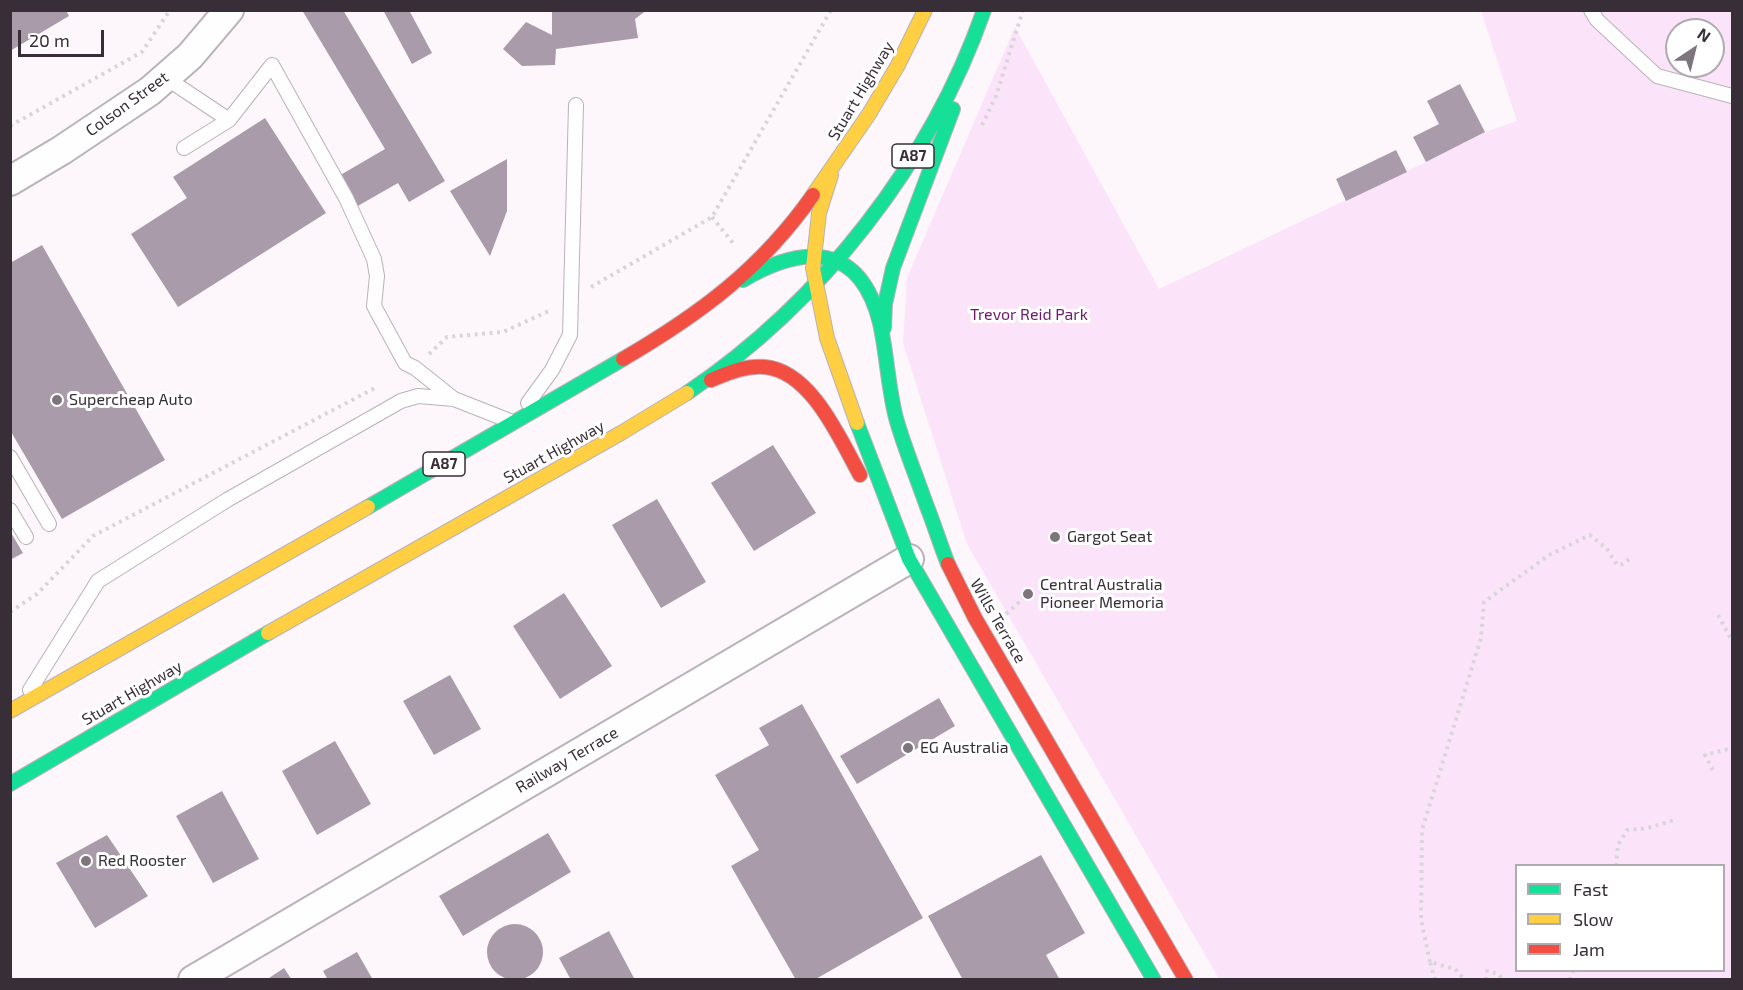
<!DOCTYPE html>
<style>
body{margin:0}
#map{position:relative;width:1743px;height:990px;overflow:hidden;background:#fdf7fc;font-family:"Exo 2",sans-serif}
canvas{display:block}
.frame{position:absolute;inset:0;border:12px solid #382e37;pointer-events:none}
.legend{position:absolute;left:1515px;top:864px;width:210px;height:108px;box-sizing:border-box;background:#fff;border:2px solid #afabaf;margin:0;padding:8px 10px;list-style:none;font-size:18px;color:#382e37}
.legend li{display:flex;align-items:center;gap:12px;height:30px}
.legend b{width:30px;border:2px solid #afabaf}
.north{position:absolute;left:1665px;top:18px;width:60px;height:60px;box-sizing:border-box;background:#fff;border:2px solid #afabaf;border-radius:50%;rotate:35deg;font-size:16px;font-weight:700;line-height:24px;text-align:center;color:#382e37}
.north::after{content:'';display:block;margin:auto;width:21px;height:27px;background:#7d747c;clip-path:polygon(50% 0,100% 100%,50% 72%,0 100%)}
.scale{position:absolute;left:18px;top:30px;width:86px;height:27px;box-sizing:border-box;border:3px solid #382e37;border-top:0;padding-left:8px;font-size:18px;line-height:21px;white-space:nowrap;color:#382e37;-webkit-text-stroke:4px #fff;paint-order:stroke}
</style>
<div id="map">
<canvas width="1743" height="990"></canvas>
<div class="frame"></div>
<ul class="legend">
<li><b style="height:8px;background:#16e098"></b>Fast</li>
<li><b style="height:8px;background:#ffcf43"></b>Slow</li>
<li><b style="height:8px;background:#f24e42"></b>Jam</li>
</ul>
<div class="north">N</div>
<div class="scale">20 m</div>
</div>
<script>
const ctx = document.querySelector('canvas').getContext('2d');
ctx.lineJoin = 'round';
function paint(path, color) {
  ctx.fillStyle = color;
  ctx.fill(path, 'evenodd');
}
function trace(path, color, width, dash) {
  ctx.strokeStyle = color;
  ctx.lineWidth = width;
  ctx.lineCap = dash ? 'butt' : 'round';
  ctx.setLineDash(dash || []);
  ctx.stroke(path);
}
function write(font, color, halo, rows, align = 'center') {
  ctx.font = font + ' "Exo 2",sans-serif';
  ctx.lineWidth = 6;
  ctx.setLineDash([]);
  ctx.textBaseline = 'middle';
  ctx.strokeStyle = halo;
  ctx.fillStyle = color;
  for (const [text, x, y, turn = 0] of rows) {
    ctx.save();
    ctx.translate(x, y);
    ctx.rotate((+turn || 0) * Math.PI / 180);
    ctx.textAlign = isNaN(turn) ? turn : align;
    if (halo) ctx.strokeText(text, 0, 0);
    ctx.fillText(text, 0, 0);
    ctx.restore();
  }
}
paint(new Path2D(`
 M1481,11H1732V979H1219L967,544L903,343L907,278L1015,27L1159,289L1426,162L1485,132L1517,121ZM1677,30H1713V66H1677ZM1516,866H1724V970H1516Z`), '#fbe4f9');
paint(new Path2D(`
 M10,10H66L69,16L10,51Z
 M302,10H343L445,181L409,202L398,183L356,207L337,177L385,149Z
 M383,10H409L432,53L412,64Z
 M552,10H647L635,19L638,38L556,49L555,65L522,66L503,49L526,22L552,35Z
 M1460,84L1485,132L1426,162L1413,137L1439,124L1427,101Z
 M265,118L326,213L178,307L131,234L187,198L173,177Z
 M1396,150L1407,172L1346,201L1336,179Z
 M507,159V211L490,256L450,191Z
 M42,245L165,460L62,519L10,430V263Z
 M773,445L816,513L754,551L711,483Z
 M657,499L706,582L661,608L612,525Z
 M10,531L23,553L10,560Z
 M564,593L612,666L560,699L513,626Z
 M450,675L481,729L434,755L403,701Z
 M939,698L955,726L857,784L840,756Z
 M802,704L923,918L814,980H796L731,866L759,850L715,775L769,745L759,728Z
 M335,741L371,804L317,835L282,771Z
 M222,791L259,859L213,883L176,816Z
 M548,833L571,872L463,936L439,896Z
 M107,835L148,896L95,928L56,863Z
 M1041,855L1085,933L1046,955L1060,980H963L928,916Z
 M487 952a28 28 0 1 1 56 0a28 28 0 1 1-56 0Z
 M609,931L635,980H571L559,958Z
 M357,952L373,980H328L323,971Z
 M284,968L292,980H266Z`), '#aa9baa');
const lane = new Path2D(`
 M1591,10L1597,20L1657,76L1732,96
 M166,78L229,120L184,148
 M229,120L272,65L346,198L374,259L377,276L374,306L405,363L415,368L454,399L510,421
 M528,403L552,370L570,335L576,105
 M10,457L49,524
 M10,510L26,537
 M30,690L98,581L227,500L401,401L418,396L454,399`);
const street = new Path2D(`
 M10,181L62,150L150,91L190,56L229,10
 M193,980L909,559`);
const fast = new Path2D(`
 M743,280C804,244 860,243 880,323C887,355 888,387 896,418C904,447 916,475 926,504C934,524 940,544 948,564
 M884,328L885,304L893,268L953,109
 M687,393C821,303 931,162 984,10
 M857,423L909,559L1154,980
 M368,507L623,359
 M10,784L268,633`);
const slow = new Path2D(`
 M831,175L819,213L813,268L827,338L857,423
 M813,195L869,114L898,65L925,10
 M268,633L621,433L687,393
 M10,711L368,507`);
const jam = new Path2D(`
 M623,359C700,314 761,269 813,195
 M711,380C728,373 746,365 765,367C811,371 840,439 860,475
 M948,564L975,618L1186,980`);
trace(lane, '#b9b2b8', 16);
trace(street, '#b9b2b8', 32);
trace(fast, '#b9b2b8', 16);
trace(slow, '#b9b2b8', 16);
trace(jam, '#b9b2b8', 16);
trace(new Path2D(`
 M982,125L996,96L1023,10
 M10,126L142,52L170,10
 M712,217L733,243
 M591,287L712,217L831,10
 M429,354L447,337L503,332L551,310
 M10,612L37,594L93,536L375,388
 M1006,614L1028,594
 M1718,615L1732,641
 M1713,770L1705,755L1732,748
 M1616,866L1618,845L1627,830L1648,828L1674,820
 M1430,962L1421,919L1422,830L1481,638L1484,602L1549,555L1590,535L1607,549L1617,565L1623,564L1631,558
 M1435,980L1430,962L1455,969L1465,980
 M1486,980L1487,971L1498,974L1503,980
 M1570,980L1573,970`), '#d8d6d8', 4, [3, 4.5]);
trace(lane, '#fffeff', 14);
trace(street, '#fffeff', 28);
trace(fast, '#16e098', 14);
trace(slow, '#ffcf43', 14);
trace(jam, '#f24e42', 14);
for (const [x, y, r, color] of [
 [57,400,6,"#7d747c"],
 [1055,537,6,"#7d747c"],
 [1028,594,6,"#7d747c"],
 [908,748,6,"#7d747c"],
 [86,861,6,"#7d747c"]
]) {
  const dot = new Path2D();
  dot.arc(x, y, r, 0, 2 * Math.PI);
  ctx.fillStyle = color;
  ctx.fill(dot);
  trace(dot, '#fff', 2);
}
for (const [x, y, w] of [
 [913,156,42],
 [444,464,42]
]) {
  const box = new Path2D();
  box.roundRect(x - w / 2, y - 12, w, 24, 4.5);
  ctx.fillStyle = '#fff';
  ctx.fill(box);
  trace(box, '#382e37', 1.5);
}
write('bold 15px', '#382e37', null, [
 ["A87",913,156],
 ["A87",444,464]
]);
write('16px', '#382e37', '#fff', [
 ["Stuart Highway",861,91,-59],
 ["Colson Street",127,104,-36],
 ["Stuart Highway",554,452,-29],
 ["Wills Terrace",998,621,60],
 ["Stuart Highway",132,693,-30],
 ["Railway Terrace",567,760,-30]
]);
write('16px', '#6f186d', '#fff', [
 ["Trevor Reid Park",1029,315]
]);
write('16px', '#382e37', '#fff', [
 ["Supercheap Auto",69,400],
 ["Gargot Seat",1067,537],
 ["Central Australia",1040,585],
 ["Pioneer Memoria",1040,603],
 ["EG Australia",920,748],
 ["Red Rooster",98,861]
], 'left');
</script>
